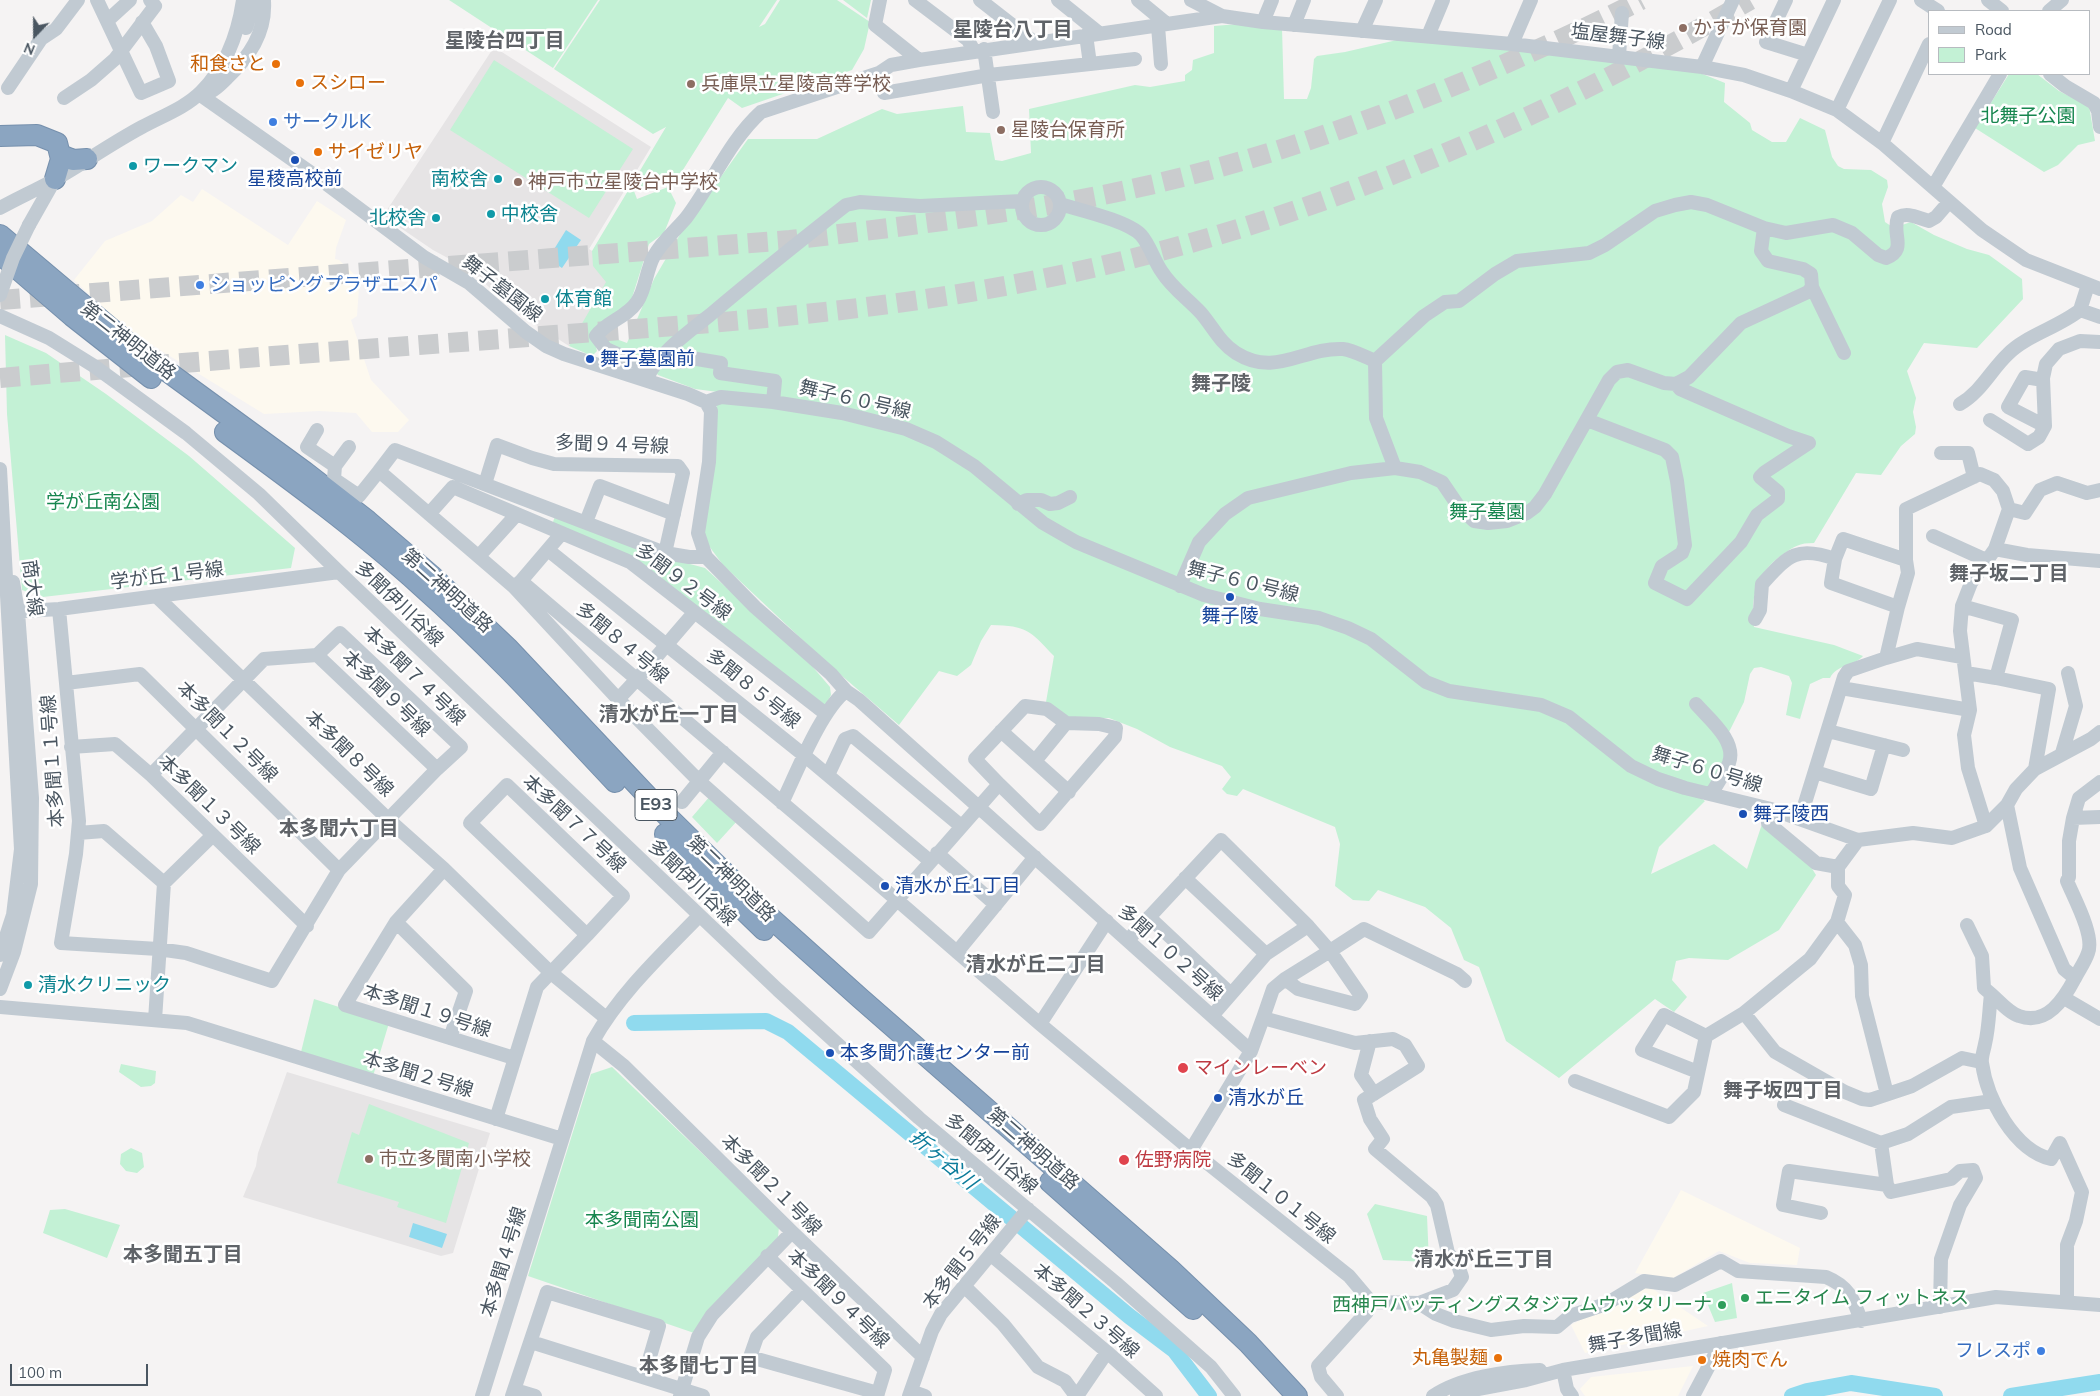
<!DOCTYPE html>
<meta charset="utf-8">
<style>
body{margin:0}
#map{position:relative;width:2100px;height:1396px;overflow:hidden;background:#f5f3f3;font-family:Mulish,sans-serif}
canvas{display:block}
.legend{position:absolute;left:1928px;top:10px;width:162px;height:65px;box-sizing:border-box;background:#fff;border:1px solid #b7bbc0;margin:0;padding:6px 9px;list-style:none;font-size:15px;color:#4a5661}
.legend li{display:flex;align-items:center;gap:10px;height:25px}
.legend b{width:25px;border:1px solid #b7bbc0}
.north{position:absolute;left:10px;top:10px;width:50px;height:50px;-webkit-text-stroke:4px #fff;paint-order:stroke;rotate:202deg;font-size:14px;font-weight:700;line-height:20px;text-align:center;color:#4a5661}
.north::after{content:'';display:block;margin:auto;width:18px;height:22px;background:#4a5661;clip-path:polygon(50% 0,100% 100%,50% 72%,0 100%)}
.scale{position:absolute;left:10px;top:1364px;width:138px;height:22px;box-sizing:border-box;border:2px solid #4a5661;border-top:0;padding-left:6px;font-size:15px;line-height:18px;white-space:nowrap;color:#4a5661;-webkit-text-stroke:4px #fff;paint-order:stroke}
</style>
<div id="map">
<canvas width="2100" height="1396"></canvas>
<ul class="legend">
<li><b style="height:6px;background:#c1cad2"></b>Road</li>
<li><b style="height:14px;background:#c3f1d5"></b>Park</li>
</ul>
<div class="north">N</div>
<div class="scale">100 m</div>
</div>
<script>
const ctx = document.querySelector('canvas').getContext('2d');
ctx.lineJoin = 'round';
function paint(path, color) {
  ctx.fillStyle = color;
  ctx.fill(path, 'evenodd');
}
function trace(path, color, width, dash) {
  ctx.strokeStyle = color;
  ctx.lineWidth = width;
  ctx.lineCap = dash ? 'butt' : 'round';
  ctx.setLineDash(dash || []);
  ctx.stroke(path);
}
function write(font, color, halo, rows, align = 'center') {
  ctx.font = font + ' Mulish,"Noto Sans JP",sans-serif';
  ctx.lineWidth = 5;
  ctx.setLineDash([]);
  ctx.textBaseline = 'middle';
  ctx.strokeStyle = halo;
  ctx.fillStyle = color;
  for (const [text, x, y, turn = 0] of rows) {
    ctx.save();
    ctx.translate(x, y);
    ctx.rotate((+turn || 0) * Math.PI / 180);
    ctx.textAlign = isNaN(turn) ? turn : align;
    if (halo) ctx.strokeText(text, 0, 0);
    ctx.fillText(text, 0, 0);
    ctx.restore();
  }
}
paint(new Path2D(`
 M202,189L288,245L317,201L346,220L336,248L335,259L339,260L354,274L359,287L357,316L351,320L371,380L409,420L398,432H372L356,413L319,411L264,414L126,329L74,280L105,241L152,221L181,195L193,202Z
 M1681,1190L1800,1248L1797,1265L1750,1263L1719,1251L1671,1279L1635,1273Z
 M1647,1285L1708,1326L1585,1353L1571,1325Z
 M1693,1366L1678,1396H1585L1580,1389L1591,1377Z`), '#fdf9ef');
paint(new Path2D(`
 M494,47L651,147L589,249L618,268L569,346L519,314L470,270L433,250L383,216Z
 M287,1072L490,1133L453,1253L441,1256L243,1197L256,1166L258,1153Z`), '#e6e4e5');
paint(new Path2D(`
 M449,0H598L553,68Z
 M600,0H777L759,27L765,24L780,0H837L870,22L864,49L852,70L742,108L728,98L681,173L634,191L637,199L668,187L676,203L664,233L649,244L630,304L593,335L597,351L592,356L569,346L606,282L593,266L592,251L666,127L653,134L554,69Z
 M843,0H871L867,18Z
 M1238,24L1282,28L1284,99H1307L1311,88L1314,59L1317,56L1345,52L1410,37L1695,71L1725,83L1724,102L1750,123L1752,130L1772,142H1786L1800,118L1825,130L1832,157L1838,166L1844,169L1871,170L1887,180L1888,187L1882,204L1885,222L1900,232L1902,225L1911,222L1934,235L1967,249L1989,255L2022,279L2023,299L1977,348L1924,343L1907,371L1916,398L1913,412L1916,427L1915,434L1901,446L1881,475L1856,473L1814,543C1799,543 1795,546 1782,555C1757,572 1750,597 1754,627L1834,645L1863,656C1853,667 1837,664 1830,678H1823L1810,684L1800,719L1786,715L1792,683L1789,676L1761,667L1754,668L1750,674L1744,702L1728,734V759L1709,790L1692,792L1705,801L1659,847L1651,874L1714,844L1747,869L1762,824L1801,851L1816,875L1779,930L1728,960L1689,958L1676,961L1672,980L1687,997L1674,1012L1655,999L1559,1078L1506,1041L1479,967L1464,960L1451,928L1425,907L1378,890L1369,901L1353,900L1335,886L1340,844L1335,827L1243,789L1237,796L1227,794L1222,789L1231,777L1222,766L1170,747L1137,729L1109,718H1068L1046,702L1054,656C1029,630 1028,626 991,625L981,641L971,665L957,676L939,671L899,725L827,663L723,565L709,546L704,534L718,392L695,389L658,375L646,362L611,348L604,337L608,336L627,343L654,279L682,231L748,139H817L882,109L897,114L963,106L966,132L990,133L995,160L1002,161L1031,153L1029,109L1135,85L1150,87L1185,81V75L1192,70L1193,60L1214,53V26Z
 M494,60L633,149L589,218L450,130Z
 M2009,74H2037L2059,91L2089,106L2095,141L2078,145L2058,165L2044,172L1975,128Z
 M5,335L46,353L106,394L189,456L295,548L291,568L43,597L22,590L7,414Z
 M555,516L656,555L705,568L812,666L830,687L831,695L824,708L667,585L552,525Z
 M711,795L738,820L717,843L692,817Z
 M314,999L389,1023L373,1076L301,1052Z
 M121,1064L156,1071L155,1083L151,1086L141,1087L119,1072Z
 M612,1067L779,1227L778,1237L697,1334L528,1276L591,1074Z
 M369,1104L469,1143L446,1223L397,1207L399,1202L337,1183L352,1132L359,1135Z
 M131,1148L142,1153L144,1167L137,1173L126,1171L120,1164L121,1154Z
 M1375,1204L1427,1216L1429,1262L1383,1260L1367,1214Z
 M65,1209L120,1225L107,1258L43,1233L50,1210Z
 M1732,1283L1737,1318L1715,1322L1703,1293Z`), '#c3f1d5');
paint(new Path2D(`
 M566,230L581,240L562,268L548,259Z
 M413,1223L447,1234L442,1248L409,1237Z`), '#90daee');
trace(new Path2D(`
 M634,1023L766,1021L788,1032L1129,1316L1174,1350L1209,1396
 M1792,1396L1807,1391L1851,1383L1935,1396
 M2011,1396L2100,1382`), '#90daee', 16);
trace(new Path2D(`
 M0,300L790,240C922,224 1058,209 1187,176C1297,148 1403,109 1507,63C1552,43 1597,23 1641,0
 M0,378C184,362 369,349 554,335C720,323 887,311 1051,277C1300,226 1531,127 1750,0`), '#caccce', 20, [20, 10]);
const highway = new Path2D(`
 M0,136L37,135L57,143L61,159L55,179
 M61,155L73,160L87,159
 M0,235L127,342L305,472L368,521L431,575L509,649L656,805L773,920L860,998L1170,1269L1248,1343L1297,1396
 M0,254L72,316L151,378
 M225,432C292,481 359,530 421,586C490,647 552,715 615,782
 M665,834L764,930
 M1050,1182L1193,1309`);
trace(highway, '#7690ad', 22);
trace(new Path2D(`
 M97,0L141,93L169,81L156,46L142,22
 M880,0L875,25L919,60
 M915,0L968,40L974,51
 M980,0L1034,42
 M1058,0L1099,33
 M1138,0L1167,24
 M1191,0L1222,16L1263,22L1512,44L1702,67L1744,75L1791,91L1837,110L1882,143L1982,230L2026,260L2100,289
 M1786,0L1766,42L1808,55
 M1921,0L1938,11
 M1988,0L2002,11
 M2049,11L2062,0
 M107,21L130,0
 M1263,22L1272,0
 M1294,25L1304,0
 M1158,26L1161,64
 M246,28L255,0
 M1362,31L1376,0
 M1428,36L1443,0
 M1512,44L1531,0
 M984,49L993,112
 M1619,56L1622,13
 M1090,64L1135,59
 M1702,67L1733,0
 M879,73L884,93L989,75L1090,64L1086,35
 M2050,74L2065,86L2094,103L2098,111L2100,127
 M8,88L41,39L56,29L78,0
 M1791,91L1834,0
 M199,94L317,177L424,257L469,283L526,332L546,346L564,354L688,394L706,402
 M205,94C213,92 221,84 227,78C249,57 266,33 264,1
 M64,98L91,80L115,59L155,6L150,0
 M1837,110L1890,0
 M1882,143L1929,44
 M1022 206a19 19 0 1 1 38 0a19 19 0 1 1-38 0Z
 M1933,187L2000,74
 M1060,204C1080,210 1128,221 1141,235C1150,245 1154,261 1162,272C1172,288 1188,299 1201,313C1213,327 1220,343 1236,353C1276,378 1303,347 1343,349C1353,350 1365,357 1375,361
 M0,208C18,198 36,190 54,180C84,163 112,143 142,127C162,116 185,108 201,92C225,68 238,34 243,0
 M29,225L55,179
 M2088,285L2080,310L2100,317
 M1812,287L1844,353
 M0,316L49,338L94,366L186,433L259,494L339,572L778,990L919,1118L1116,1283L1211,1367L1234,1396
 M663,357L681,362L691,358L721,363L720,373L775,381L773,402
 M1375,361L1424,316L1445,302L1459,301L1495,274L1517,261L1589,253L1605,245L1655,211L1675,205L1691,202L1707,205L1764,228L1786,233L1833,225L1852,233L1878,255L1886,258C1908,249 1891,235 1898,217C1909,212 1917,218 1929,221L1936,217L1949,202
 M1375,361L1376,418L1395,468
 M651,369L606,349L596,336C607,321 626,318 637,302C646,289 646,270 654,256C662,241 675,231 686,218C712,184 729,141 761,112L879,73L891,65L919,60L1222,16
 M648,376C659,353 690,331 710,315C755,277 800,241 846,205L860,202L920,206L1022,201
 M2043,380L2025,377L2008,407L2045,426
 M706,402L721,397L773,402L842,413L906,429L936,442L974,466L1043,523L1076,542L1204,595L1260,609L1319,618L1348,628L1371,639L1426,682L1449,691L1541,705L1569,717L1631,766L1658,779L1685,788L1771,809L1858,840L1913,833L1952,838L1986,826L2007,805L2016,789L2035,769L2091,739L2100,732
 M706,402L711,411L709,462L698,533L706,557L755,607L831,674L846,691L859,700L1251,1051
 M1960,404C1981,392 1991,370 2008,354C2025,336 2059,327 2080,310
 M1587,420L1665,450L1672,457L1677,481L1685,545L1682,553L1662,566L1655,583L1687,599L1741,542L1757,515L1778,499V492L1760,477L1765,472L1809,443L1788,436L1680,389L1676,384
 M1990,420L2028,444L2039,437L2045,426L2043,378L2046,364L2059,349L2080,341L2100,342
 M317,430L307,447L335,466L334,479L359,496L379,471
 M1941,453H1968L1974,477
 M335,466L349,447
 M0,469L21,849L13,915L0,955
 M485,484L497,445L532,458L554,464L678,466L683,473L665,553
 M1018,504L1027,500H1041L1050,504L1058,503L1070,497
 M2009,509L2025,513L2040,490L2057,483L2087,493L2100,490
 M429,514L453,487L630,562L826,714
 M586,522L600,486L674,514
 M1933,536L1986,560
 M1995,549L2027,555L2100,561
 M548,550L805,756L930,861
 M479,556L517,514
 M706,557H689L665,553L395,450L379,471L514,587L521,581L897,900L1040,1024L1191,1150L1349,1276L1371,1302L1367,1312L1318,1366L1321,1377L1337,1396
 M521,581L562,533
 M1180,586L1199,542L1225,514L1248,498L1351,473L1395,468L1420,472L1442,482L1459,507L1474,521L1488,523L1507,521L1527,513L1535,507L1545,494L1609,380L1617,372L1628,370L1664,383L1676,384L1689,377L1741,323L1808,292L1812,287L1811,274L1803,269L1768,261L1761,251L1764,228
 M514,587L618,699L699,781L869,932L999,784L975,759L1025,706L1047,709L1066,723L1099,724L1116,728L1115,737L1040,824L999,784
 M156,596L389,820L444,869L550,972L606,1018
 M1962,606L2012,620L1996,678L1966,673
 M1898,607L1908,573L1906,560
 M59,609L79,821L76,854L61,943L158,949L186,953L272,981L339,870L437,769L317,655L264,659L151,775
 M9,612L59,609L339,572
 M1755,619L1760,610L1762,584C1788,556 1796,545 1835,559
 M317,655L340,633L461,747L437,769
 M1886,658L1917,649L1962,657
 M1996,678L2049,689L2035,769
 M66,683L140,674L339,870
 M1841,688L1970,710
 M618,699C645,672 668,642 694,613
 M1696,704C1709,719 1737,741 1729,763C1725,773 1717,784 1711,794
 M1001,731L1069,792
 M1828,731L1903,750
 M71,747L115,744L151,775L307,926
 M2062,753L2076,706L2068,673
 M1035,761L1066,723
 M1815,772L1871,789L1884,745
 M828,775L845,739L853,736L961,826
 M507,785L623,896L587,935L470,823Z
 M682,802L723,752
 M782,803C797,772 821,710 846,691
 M2007,805L2020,868L2064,969L2075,978C2079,970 2085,962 2088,953C2095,936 2074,898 2067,881L2069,877V841L2073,818L2100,817
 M1771,809L1768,823L1816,863L1838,867
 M2073,818L2079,798L2100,782
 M1800,819L1844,677L1848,671L1886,658L1898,607L1831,583L1835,559L1843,539L1906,560V509L1980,474L1994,480L2003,491L2009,509L1995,549L1971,583L1962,606L1960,631L1970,710L1964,735L1968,768L1986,826
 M78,833L104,831L164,883
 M937,853L996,905
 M1838,867V886L1845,895L1837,922L1855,945L1861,965L1862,996L1887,1094
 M1838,867L1858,840
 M444,869L396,922L345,1005L514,1058
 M1185,878L1266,954
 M1149,917L1231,994
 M396,922L466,991L450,1038
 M1967,925L1982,956L1984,988L1991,994
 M1128,940L1221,840L1308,926L1330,951L1364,929L1457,974L1465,981
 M957,952L1035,857
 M0,989L14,952L31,884L32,798L18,612L13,582
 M2064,998L2100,1019
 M0,1007L187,1023L562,1139
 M1744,1013L1775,1052L1845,1092L1862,1099L1870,1100L1912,1086L1962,1058L1981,1062
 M1212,1016L1266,954L1308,926
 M1263,1018L1273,989L1285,979L1330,951L1361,996L1355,1004L1298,989L1285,979
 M155,1020L164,883L213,835
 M1040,1024L1107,921
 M593,1041L624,1066L792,1232L923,1357
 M1370,1041L1361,1075L1374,1094
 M1698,1072L1642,1050L1664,1015L1706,1036
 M1575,1081L1669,1117L1694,1092L1706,1036L1744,1013L1810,959L1837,922
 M1784,1105L1881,1143L1908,1134L1951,1107L1992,1101
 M496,1119L537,987L587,935
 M1881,1143L1887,1185L1891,1192L1951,1179L1960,1171L1973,1170L1976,1178L1960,1205L1941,1259L1940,1307
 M1191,1150L1251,1051L1263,1018L1355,1043L1393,1039L1405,1045L1418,1066L1364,1100L1370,1119L1383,1139L1375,1149L1432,1197L1437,1205L1448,1253L1458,1265L1462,1277L1453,1290L1419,1303
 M1821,1213L1783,1205L1789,1171L1887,1185
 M991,1255L1107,1352L1156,1396
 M767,1256L885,1370L877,1396
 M964,1286L1003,1324L1038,1367L1065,1381L1076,1396
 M802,1290L757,1337L750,1357L878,1393
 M2067,1301V1245L2076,1221L2082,1192L2060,1143L2051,1159C2014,1150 1987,1099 1982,1063C1981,1057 1984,1050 1985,1044C1989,1028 1989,1011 1991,994C1999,1001 2009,1013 2019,1016C2047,1026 2064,999 2075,978
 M1371,1302L1419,1303L1436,1314L1454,1321L1491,1330L1524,1326L1557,1327L1570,1316L1606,1304L1644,1281L1675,1285L1721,1261L1738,1271L1826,1277C1848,1286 1854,1299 1861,1321
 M531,1342L703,1396
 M1563,1370L1567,1389L1572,1396
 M515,1390L535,1396
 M911,1391L925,1396
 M482,1396L593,1041C620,993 661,955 699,916
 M512,1396L547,1292L659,1326L644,1377
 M680,1396L698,1337L712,1315L792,1232
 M909,1396L932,1331L941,1314L1028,1209
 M1077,1396L1107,1352
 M1433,1396C1461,1377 1506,1371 1540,1370
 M1457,1396L1468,1391L1526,1380L1563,1370L1996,1297L2100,1305
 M1693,1396L1721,1343`), '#c1cad2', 14);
trace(highway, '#8ba5c1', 20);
trace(new Path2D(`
 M0,295L13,258L29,225`), '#c1cad2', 14);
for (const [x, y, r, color] of [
 [1683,28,5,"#8d6e63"],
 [276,64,5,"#e8710a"],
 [300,83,5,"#e8710a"],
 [691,84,5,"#8d6e63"],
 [273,122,5,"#3f7fe0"],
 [1001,130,5,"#8d6e63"],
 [318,152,5,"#e8710a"],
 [295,160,5,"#1a4fb4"],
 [133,166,5,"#0f9aa8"],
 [498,179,5,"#0f9aa8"],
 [518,182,5,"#8d6e63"],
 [491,214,5,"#0f9aa8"],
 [436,218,5,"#0f9aa8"],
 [200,285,5,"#3f7fe0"],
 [545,299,5,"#0f9aa8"],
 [590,359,5,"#1a4fb4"],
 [1230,597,5,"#1a4fb4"],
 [1743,814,5,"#1a4fb4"],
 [885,886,5,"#1a4fb4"],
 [28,985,5,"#0f9aa8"],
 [830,1053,5,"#1a4fb4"],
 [1183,1068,6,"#e0444e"],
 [1218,1098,5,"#1a4fb4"],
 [369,1159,5,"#8d6e63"],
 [1124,1160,6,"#e0444e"],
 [1745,1298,5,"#2e9e5b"],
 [1722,1305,5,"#2e9e5b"],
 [2041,1351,5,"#3f7fe0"],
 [1498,1358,5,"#e8710a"],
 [1702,1360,5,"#e8710a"]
]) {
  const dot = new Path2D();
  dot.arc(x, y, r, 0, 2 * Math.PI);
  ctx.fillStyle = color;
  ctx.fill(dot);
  trace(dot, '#fff', 2);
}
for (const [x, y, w] of [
 [656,805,42]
]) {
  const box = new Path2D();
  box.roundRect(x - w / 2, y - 15.5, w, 31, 4);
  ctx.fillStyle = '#fff';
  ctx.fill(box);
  trace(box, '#4a5661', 1);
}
write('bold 18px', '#4a5661', null, [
 ["E93",656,805]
]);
write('19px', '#785e54', '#fff', [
 ["かすが保育園",1693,28],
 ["兵庫県立星陵高等学校",701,84],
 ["星陵台保育所",1011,130],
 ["神戸市立星陵台中学校",528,182],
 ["市立多聞南小学校",379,1159]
], 'left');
write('19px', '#4a5661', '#fff', [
 ["塩屋舞子線",1618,37,7],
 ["舞子墓園線",502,289,38],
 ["第二神明道路",128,341,38],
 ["舞子６０号線",855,400,13],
 ["多聞９４号線",612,445,2],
 ["学が丘１号線",167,576,-7],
 ["多聞９２号線",683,582,37],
 ["舞子６０号線",1243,582,14],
 ["商大線",32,588,83],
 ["第二神明道路",447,591,42],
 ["多聞伊川谷線",399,604,44],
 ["多聞８４号線",622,643,40],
 ["本多聞７４号線",414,676,44],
 ["多聞８５号線",753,689,39],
 ["本多聞９号線",386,694,44],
 ["本多聞１２号線",227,732,45],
 ["本多聞８号線",349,754,44],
 ["本多聞１１号線",53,761,-94],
 ["舞子６０号線",1707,770,17],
 ["本多聞１３号線",209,805,44],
 ["本多聞７７号線",574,824,43],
 ["第二神明道路",731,879,44],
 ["多聞伊川谷線",692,883,44],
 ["多聞１０２号線",1170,953,42],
 ["本多聞１９号線",427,1011,18],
 ["本多聞２号線",418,1075,17],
 ["第二神明道路",1033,1149,41],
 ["多聞伊川谷線",991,1154,40],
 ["本多聞２１号線",771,1185,45],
 ["多聞１０１号線",1281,1198,39],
 ["本多聞４号線",504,1262,-73],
 ["本多聞５号線",962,1262,-52],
 ["本多聞９４号線",838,1299,44],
 ["本多聞２３号線",1086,1311,41],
 ["舞子多聞線",1635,1338,-10]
]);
write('19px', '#c56008', '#fff', [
 ["和食さと",266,64,"right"],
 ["スシロー",310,83],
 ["サイゼリヤ",328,152],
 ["丸亀製麺",1488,1358,"right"],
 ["焼肉でん",1712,1360]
], 'left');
write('19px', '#17864f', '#fff', [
 ["北舞子公園",2028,116],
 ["学が丘南公園",103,502],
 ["舞子墓園",1487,512],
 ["本多聞南公園",642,1220]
]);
write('19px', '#366cbe', '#fff', [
 ["サークルK",283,122],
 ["ショッピングプラザエスパ",210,285],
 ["フレスポ",2031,1351,"right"]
], 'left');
write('19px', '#0d838f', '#fff', [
 ["ワークマン",143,166],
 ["南校舎",488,179,"right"],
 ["中校舎",501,214],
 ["北校舎",426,218,"right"],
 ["体育館",555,299],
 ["清水クリニック",38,985]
], 'left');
write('19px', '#164399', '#fff', [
 ["星稜高校前",295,179,"center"],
 ["舞子墓園前",600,359],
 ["舞子陵",1230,616,"center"],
 ["舞子陵西",1753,814],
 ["清水が丘1丁目",895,886],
 ["本多聞介護センター前",840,1053],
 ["清水が丘",1228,1098]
], 'left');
write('19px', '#be3a42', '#fff', [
 ["マインレーベン",1194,1068],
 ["佐野病院",1135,1160]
], 'left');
write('19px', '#27864d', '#fff', [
 ["エニタイム フィットネス",1755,1298],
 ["西神戸バッティングスタジアムウッタリーナ",1712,1305,"right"]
], 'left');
write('bold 20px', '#5f6368', '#fff', [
 ["星陵台八丁目",1013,30],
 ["星陵台四丁目",505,41],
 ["舞子陵",1221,384],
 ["舞子坂二丁目",2009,574],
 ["清水が丘一丁目",669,715],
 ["本多聞六丁目",339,829],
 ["清水が丘二丁目",1036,965],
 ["舞子坂四丁目",1783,1091],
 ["本多聞五丁目",183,1255],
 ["清水が丘三丁目",1484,1260],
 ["本多聞七丁目",699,1366]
]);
write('italic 20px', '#0c7c9b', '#fff', [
 ["折ヶ谷川",943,1160,40]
]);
</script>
